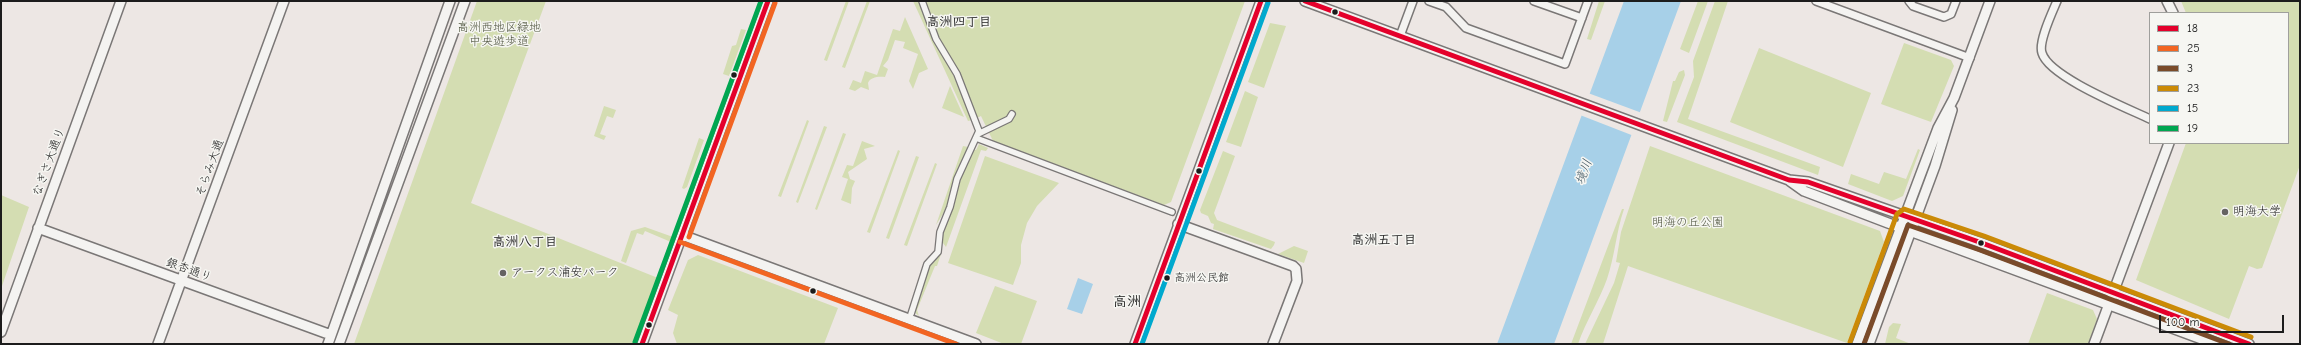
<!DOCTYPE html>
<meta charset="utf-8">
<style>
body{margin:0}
#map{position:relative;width:2301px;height:345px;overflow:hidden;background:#ede7e4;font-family:"Comic Neue",sans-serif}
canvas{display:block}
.frame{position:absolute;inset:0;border:2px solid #1c1c1c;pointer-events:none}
.legend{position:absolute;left:2149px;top:12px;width:140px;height:132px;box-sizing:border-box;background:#f6f6f2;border:1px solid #9f9f9c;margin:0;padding:5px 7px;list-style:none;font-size:12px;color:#1c1c1c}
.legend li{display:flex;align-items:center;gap:8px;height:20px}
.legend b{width:20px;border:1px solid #9f9f9c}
.scale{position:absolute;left:2159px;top:315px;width:125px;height:18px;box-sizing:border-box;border:2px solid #1c1c1c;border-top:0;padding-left:5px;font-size:12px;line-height:14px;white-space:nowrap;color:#1c1c1c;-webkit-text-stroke:3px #f6f6f2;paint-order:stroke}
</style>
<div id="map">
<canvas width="2301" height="345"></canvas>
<div class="frame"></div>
<ul class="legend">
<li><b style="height:5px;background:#e4002b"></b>18</li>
<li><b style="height:5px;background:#f26522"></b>25</li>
<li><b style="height:5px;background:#7a4b2a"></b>3</li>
<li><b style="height:5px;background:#cb8a06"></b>23</li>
<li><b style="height:5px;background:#00a9ce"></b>15</li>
<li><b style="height:5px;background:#00a651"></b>19</li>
</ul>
<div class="scale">100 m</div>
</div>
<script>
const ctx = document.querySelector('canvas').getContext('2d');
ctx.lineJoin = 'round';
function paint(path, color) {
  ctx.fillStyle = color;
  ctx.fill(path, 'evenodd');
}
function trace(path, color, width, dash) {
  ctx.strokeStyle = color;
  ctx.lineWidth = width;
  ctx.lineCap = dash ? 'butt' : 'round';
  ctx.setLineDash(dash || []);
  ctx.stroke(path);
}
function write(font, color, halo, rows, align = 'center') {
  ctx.font = font + ' "Comic Neue","Klee One",sans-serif';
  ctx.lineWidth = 3;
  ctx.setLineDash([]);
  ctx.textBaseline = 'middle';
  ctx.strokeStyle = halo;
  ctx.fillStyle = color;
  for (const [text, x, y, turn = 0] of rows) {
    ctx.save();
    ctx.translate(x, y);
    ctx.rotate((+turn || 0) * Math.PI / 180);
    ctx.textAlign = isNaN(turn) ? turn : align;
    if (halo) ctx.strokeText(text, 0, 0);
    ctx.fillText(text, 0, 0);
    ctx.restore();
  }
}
paint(new Path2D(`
 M477,1H546L471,203L658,278L633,344H354Z
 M846,1H849L827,61L824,60Z
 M867,1H870L845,68L842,67Z
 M913,1H919L930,32L949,65L972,120L968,121Z
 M924,1H1245L1171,202L1164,205L993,141L981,116L977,118L959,71L935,31Z
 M1599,1H1605L1591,40L1587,39Z
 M1698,1H1708L1689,53L1680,49Z
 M1715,1H1728L1688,119L1820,167L1818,175L1677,122L1694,77L1693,61Z
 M2181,1H2300V165L2262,268L2257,269L2249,266L2229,319L2136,280L2186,143H2288V13H2186Z
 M905,17L928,69L919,73L913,89L909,81L918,54L903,48L905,42L895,40L888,60L883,66L888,69L885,77C879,76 870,77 868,83L869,90L861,87L855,91L849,89L853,80L861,83L865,71L877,75L893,29L900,31Z
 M1270,23L1286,26L1264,88L1248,82Z
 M741,29L746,30L729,76L723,74L732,46L736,45Z
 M1904,43L1951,60L1954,66L1931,122L1881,104Z
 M1759,48L1871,93L1843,167L1730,122Z
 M1684,70L1685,75L1667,122L1663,121L1673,81H1675L1679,72Z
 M950,86L964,117L942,108Z
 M1245,91L1258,97L1241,147L1226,142Z
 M604,106L616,110L613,118L607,116L600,134L606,136L604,140L594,136Z
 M807,120L809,121L781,197L778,196Z
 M824,126L827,127L798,203L796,202Z
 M843,133L846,134L817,210L815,209Z
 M699,138L704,140L687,187L684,189L682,188Z
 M862,141L875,146L864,149L867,159L848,172L850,179L855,181L852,188L851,204L841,200L848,179L842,177L847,165L853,166Z
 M979,144L988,148L986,151L981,150L946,247L943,243V228L951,212L962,175L973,149L976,150Z
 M963,146L968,147L955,178L948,206L936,225Z
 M1650,146L1880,231L1884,242L1847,343L1628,266L1603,344H1585L1614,283L1620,263L1616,262L1621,232Z
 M1918,149L1920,150L1903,196L1892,201L1848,184L1851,174L1879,184L1884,172L1906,179Z
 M898,150L900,151L870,233L867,232Z
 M1223,151L1235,156L1214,213L1217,220L1275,242L1274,245L1271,249L1213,229L1214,224L1211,223L1208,216L1201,213L1200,210Z
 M916,156L919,157L889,239L886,238Z
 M985,156L1059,183L1037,206L1027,223L1021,245V263L1013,285L948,263Z
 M935,163L937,164L907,246L904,245Z
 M1,195L29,207L1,289Z
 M1622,209H1624C1616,232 1615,256 1607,279C1599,301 1586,321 1578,344H1571Z
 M645,227L673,237L671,242L645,231L643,235L637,233L626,263L621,261L631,231Z
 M1294,246L1308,251L1304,263L1278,254Z
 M941,254L937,266H935L917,310L919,316L914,312L928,268Z
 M698,255L838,308L824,344H677L673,333L678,315L668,310L688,260Z
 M995,286L1037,301L1021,344H1004L976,333Z
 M2047,293L2093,310L2097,319L2088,344H2028Z
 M1893,323L1901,324L1896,338L1911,344H1885L1889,327Z`), '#d4ddb2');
paint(new Path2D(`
 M1624,1H1681L1554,344H1497Z
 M1078,278L1093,284L1082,314L1067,309Z`), '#a7d0e8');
paint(new Path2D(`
 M1588,93L1642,113L1634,136L1580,115Z`), '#ede7e4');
const pedestrian = new Path2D(`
 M978,134L1009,119L1012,114
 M976,138L1172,212
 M911,314L927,264L938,252L940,232L950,207L957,179L979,131L957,74L936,39L922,1`);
const minor = new Path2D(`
 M1429,1L1446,7L1466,28L1565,64L1588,1
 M1534,1L1582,18
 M1816,1L1970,58
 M1909,1L1913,6L1944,17L1951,14L1956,1
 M2057,1C2052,13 2038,42 2042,53C2049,77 2127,108 2150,119
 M1400,36L1413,1`);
const tertiary = new Path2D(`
 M1305,1L1789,180L1808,182L1982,243L2249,344
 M2167,1L2173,13
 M1790,181L1804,191L1888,223L2215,344
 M1178,224L1293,266L1296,269L1297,281L1273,344
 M38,228L331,335
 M682,235L976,344
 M1,332L121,1
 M158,344L284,1
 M328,344L450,1
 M339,344L465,1
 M642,344L768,1
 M1135,344L1261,1
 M1857,344L1938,128L1954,98L1990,1
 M1869,344L1935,166L1952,110
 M2094,344L2169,143`);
trace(pedestrian, '#7a7776', 8);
trace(minor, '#7a7776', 10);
trace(tertiary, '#7a7776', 12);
trace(pedestrian, '#f4f3f1', 5.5);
trace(minor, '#f4f3f1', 7);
trace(tertiary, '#f4f3f1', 9);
trace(new Path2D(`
 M1305,1L1789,180L1808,182L1982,243L2249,344
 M642,344L768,1
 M1135,344L1261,1`), '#e4002b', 5);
trace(new Path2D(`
 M689,237L775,3
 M680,242L956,344`), '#f26522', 5);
trace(new Path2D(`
 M1864,344L1908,225L1980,250L2229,344`), '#7a4b2a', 5);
trace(new Path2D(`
 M1850,342L1897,214L1904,209L1984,236L2251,337`), '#cb8a06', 5);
trace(new Path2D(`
 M1142,344L1268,3`), '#00a9ce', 5);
trace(new Path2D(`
 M635,342L761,1`), '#00a651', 5);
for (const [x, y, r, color] of [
 [1335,12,3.5,"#1c1c1c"],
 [734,75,3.5,"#1c1c1c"],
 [1199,171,3.5,"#1c1c1c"],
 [2225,212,4,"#656362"],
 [1981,243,3.5,"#1c1c1c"],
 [503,273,4,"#656362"],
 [1167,278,3.5,"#1c1c1c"],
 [813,291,3.5,"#1c1c1c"],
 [649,325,3.5,"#1c1c1c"]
]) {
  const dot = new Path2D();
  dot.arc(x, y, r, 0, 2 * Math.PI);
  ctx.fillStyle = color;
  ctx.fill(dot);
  trace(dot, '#f6f6f2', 1.5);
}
write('11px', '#1c1c1c', '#f6f6f2', [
 ["高洲公民館",1174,278]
], 'left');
write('12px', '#4d533d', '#f6f6f2', [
 ["高洲西地区緑地",499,28],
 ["中央遊歩道",499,42],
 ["明海の丘公園",1688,223]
]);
write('12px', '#1c1c1c', '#f6f6f2', [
 ["なぎさ大通り",49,162,-70],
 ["そらみ大通",210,168,-70],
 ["銀杏通り",189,270,20]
]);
write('12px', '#1c1c1c', '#f6f6f2', [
 ["明海大学",2233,212],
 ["アークス浦安パーク",511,273]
], 'left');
write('bold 13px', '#1c1c1c', '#f6f6f2', [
 ["高洲四丁目",959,22],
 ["高洲五丁目",1384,240],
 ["高洲八丁目",525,242]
]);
write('italic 13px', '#425864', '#f6f6f2', [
 ["境川",1584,172,-70]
]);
write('bold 14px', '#1c1c1c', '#f6f6f2', [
 ["高洲",1127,302]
]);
</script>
